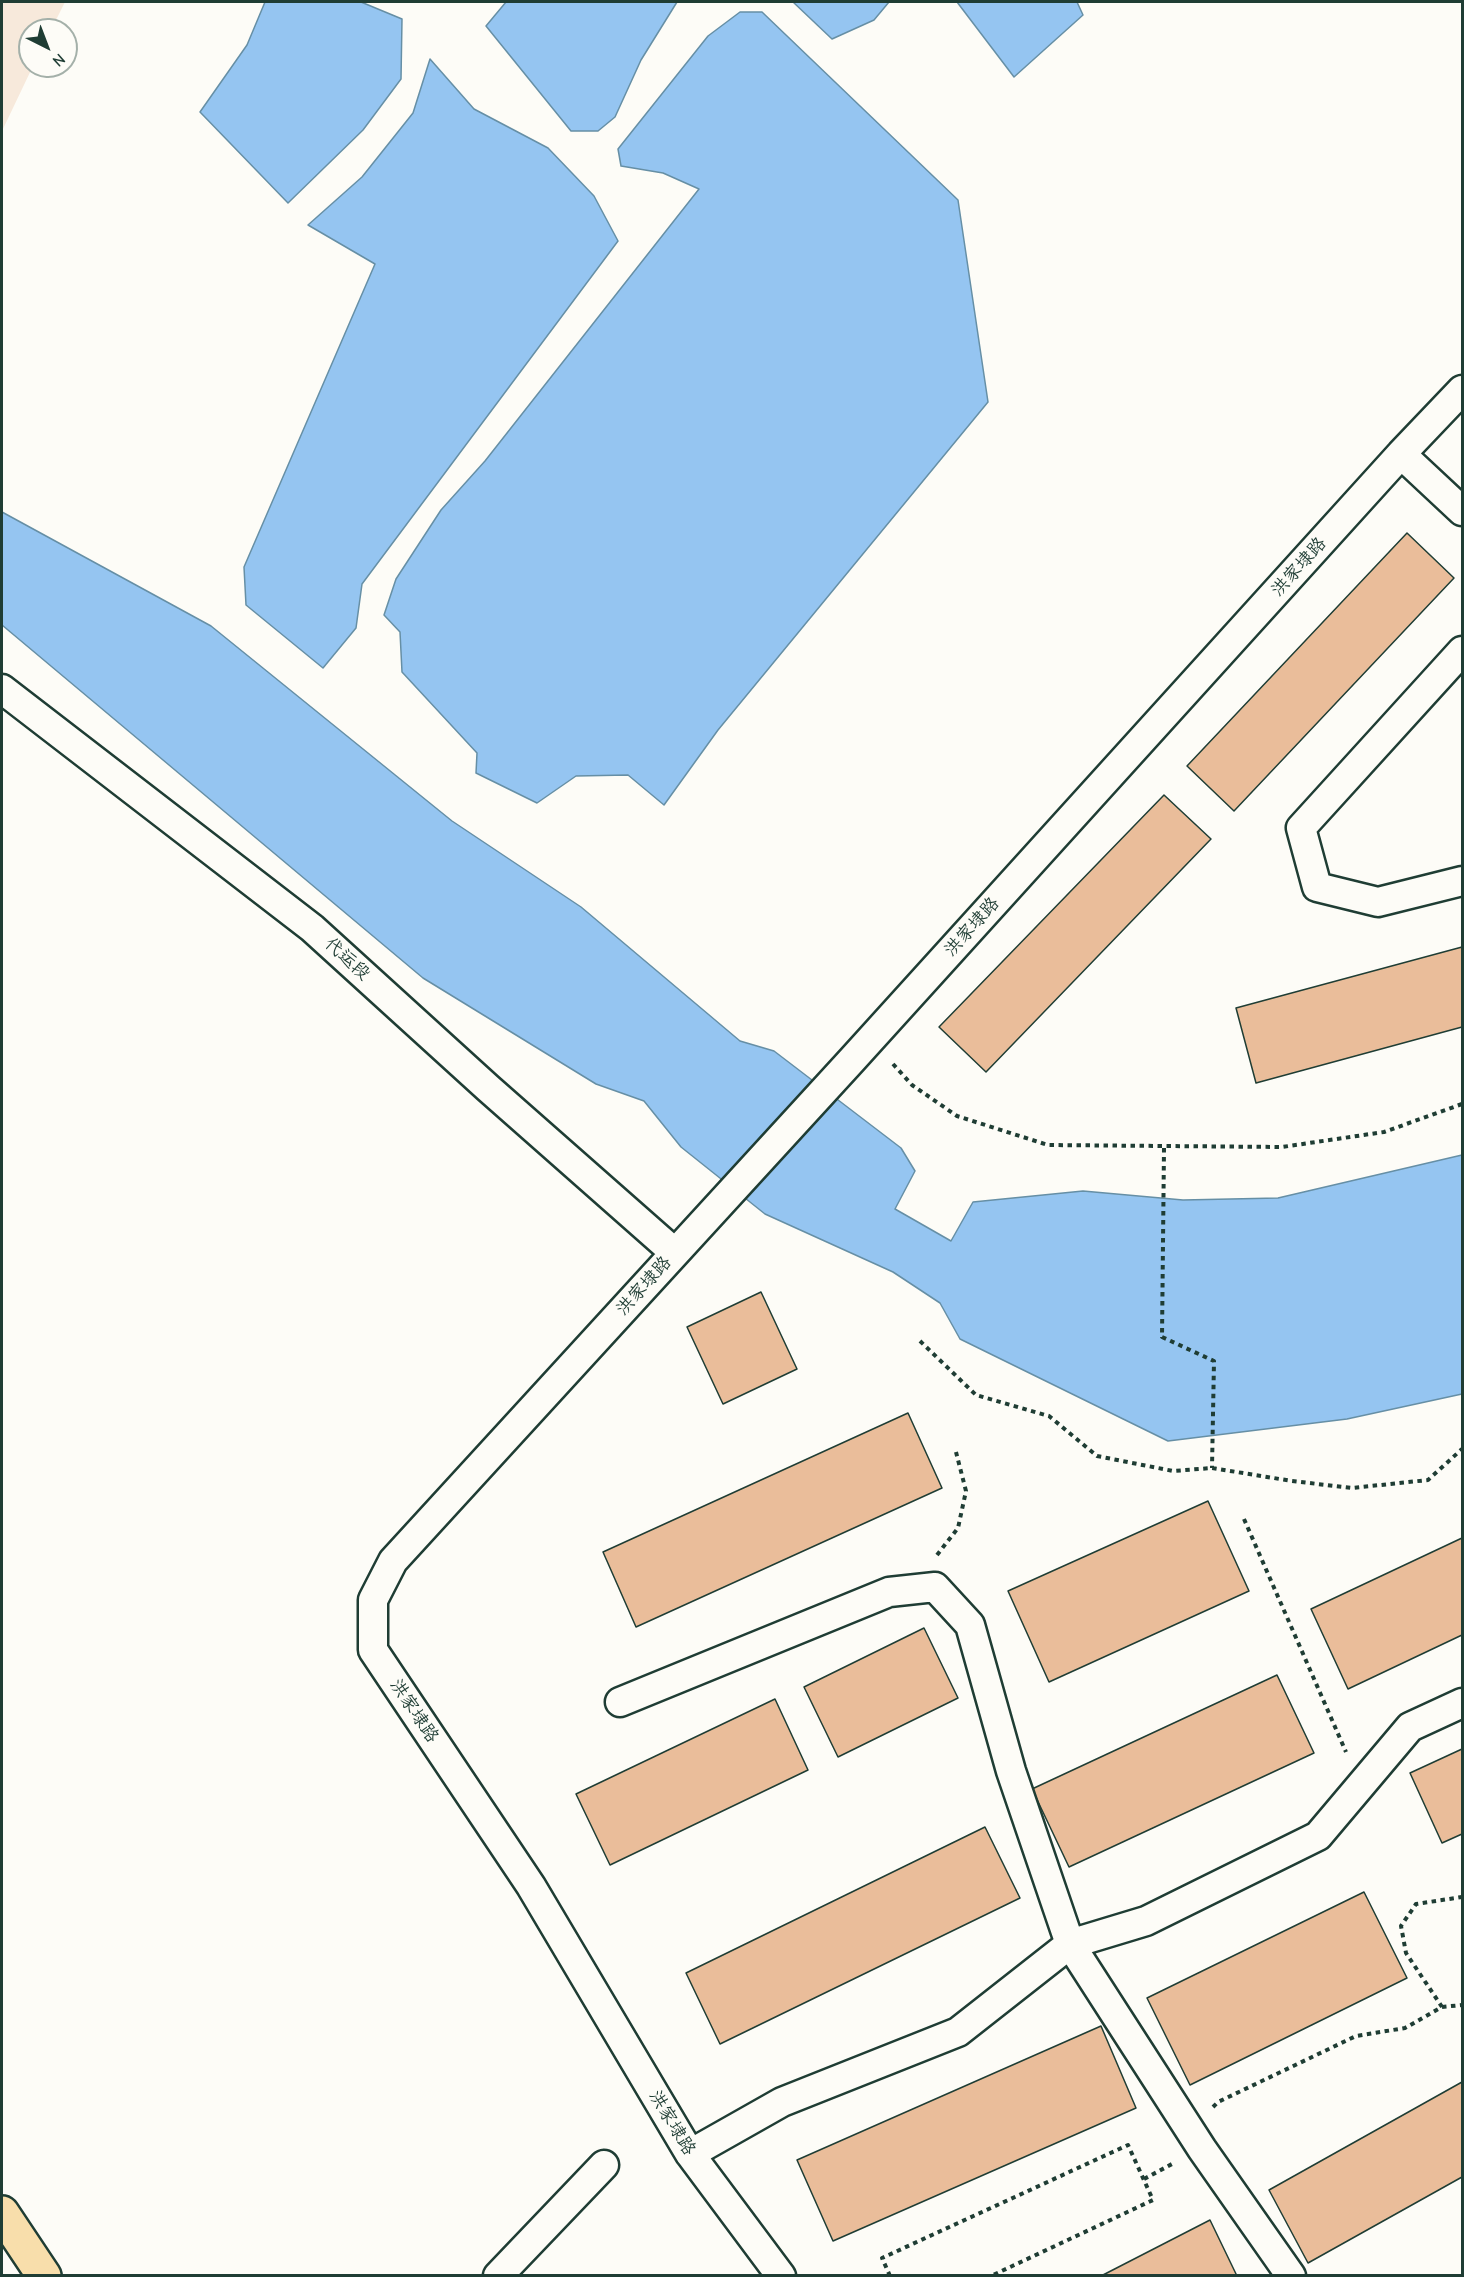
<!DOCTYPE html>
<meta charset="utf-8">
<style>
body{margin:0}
#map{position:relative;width:1464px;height:2277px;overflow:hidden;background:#fdfcf7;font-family:"Comic Neue",sans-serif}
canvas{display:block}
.frame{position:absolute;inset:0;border:3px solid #1f3d34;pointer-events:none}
.north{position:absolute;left:18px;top:18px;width:60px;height:60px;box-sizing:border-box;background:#fdfcf7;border:2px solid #a4b0a9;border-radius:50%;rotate:138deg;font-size:16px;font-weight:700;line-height:24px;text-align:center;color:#1f3d34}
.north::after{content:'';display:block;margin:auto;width:21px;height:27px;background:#1f3d34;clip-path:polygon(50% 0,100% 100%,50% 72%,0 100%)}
</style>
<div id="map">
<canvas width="1464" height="2277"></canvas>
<div class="frame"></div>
<div class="north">N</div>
</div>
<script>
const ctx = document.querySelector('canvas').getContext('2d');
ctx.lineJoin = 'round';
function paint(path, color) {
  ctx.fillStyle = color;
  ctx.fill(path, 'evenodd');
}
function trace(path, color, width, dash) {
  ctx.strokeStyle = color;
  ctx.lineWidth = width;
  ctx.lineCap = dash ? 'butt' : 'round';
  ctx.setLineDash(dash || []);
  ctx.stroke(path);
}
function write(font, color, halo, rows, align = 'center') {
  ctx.font = font + ' "Comic Neue","LXGW WenKai TC",sans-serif';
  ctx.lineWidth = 5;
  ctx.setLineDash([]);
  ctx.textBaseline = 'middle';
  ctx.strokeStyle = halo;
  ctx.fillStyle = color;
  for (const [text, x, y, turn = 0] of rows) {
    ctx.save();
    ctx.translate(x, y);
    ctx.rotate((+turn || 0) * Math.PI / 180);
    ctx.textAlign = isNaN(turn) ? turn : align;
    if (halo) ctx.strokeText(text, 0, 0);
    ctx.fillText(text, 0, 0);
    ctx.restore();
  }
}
paint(new Path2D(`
 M2,2H65L51,30H30V66H33L2,131Z`), '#f7e9db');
const water = new Path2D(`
 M265,2H361L402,19L401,79L363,130L288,203L200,112L247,45Z
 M506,2H677L641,60L615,117L598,131H571L486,26Z
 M793,2H889L874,20L832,39Z
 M957,2H1077L1083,15L1014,77Z
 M740,12H762L958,200L988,402L718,730L664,805L628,775L576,776L537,803L476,773L477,753L402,672L400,632L384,615L396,579L441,510L485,461L699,189L663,173L621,166L618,149L708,36Z
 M430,59L474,109L548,148L594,196L618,241L362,584L356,628L323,668L246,605L244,567L375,264L308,225L362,177L413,113Z
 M2,512L211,626L452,821L581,907L740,1041L774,1051L901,1148L915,1171L895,1209L951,1241L973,1202L1083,1191L1183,1200L1278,1198L1462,1155V1394L1347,1419L1168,1441L960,1339L940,1303L893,1272L765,1214L681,1147L644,1101L596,1084L423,978L2,625Z`);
paint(water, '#95c5f1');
trace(water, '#668fa5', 1.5);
const building = new Path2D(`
 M1407,533L1454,578L1234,811L1187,766Z
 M1164,795L1211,839L986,1072L939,1027Z
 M1462,947V1027L1256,1083L1236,1008Z
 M761,1292L797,1369L723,1404L687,1327Z
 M908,1413L942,1488L636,1627L603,1552Z
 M1208,1501L1249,1591L1049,1682L1008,1591Z
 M1462,1538V1635L1348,1689L1311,1609Z
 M924,1628L958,1698L838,1757L804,1687Z
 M1277,1675L1314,1753L1069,1867L1032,1789Z
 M775,1699L808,1770L610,1865L576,1794Z
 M1462,1749V1834L1442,1843L1410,1773Z
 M985,1827L1020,1898L720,2044L686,1973Z
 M1364,1892L1407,1978L1190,2085L1147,1998Z
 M1101,2026L1136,2108L833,2241L797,2160Z
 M1462,2082V2177L1308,2263L1269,2190Z
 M1210,2220L1237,2276H1101Z`);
paint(building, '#eabd9a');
trace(building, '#1f3d34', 1.5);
const street = new Path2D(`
 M1401,454L1462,511
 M1462,651L1301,828L1317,887L1378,902L1462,881
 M2,689L312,928L488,1088L674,1252
 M620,1702L889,1592L935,1587L970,1625L1011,1771L1070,1944L1202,2149L1291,2276
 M690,2154L782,2102L958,2032L1070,1944L1146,1921L1318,1836L1410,1727L1462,1703
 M498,2276L604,2165
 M781,2276L690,2154L531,1886L373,1650V1600L393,1561L851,1061L1401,454L1462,390`);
const highway = new Path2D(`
 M2,2213L44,2276`);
trace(street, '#1f3d34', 33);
trace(highway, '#1f3d34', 38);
trace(new Path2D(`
 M893,1064L912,1085L957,1116L1048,1145L1282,1147L1384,1132L1462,1104
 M1164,1148L1162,1337L1214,1361L1212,1468
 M920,1341L976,1395L1049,1416L1097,1456L1173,1471L1212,1468L1292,1481L1352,1488L1428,1480L1462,1449
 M1244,1519L1346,1752
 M937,1555L958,1528L966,1491L956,1452
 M1442,2007L1462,2005
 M1213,2107L1218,2102L1356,2036L1405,2028L1442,2007L1406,1953L1401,1926L1416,1904L1462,1897
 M1144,2179L1172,2164
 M890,2276L882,2258L1128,2145L1153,2200L991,2276`), '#1f3d34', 4, [4.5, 4.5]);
trace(street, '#fdfcf7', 28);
trace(highway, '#f8deab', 33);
write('18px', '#1f3d34', '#fdfcf7', [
 ["洪家埭路",1299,567,-48],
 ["洪家埭路",972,927,-48],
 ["代运段",347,959,42],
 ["洪家埭路",644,1286,-48],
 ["洪家埭路",414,1711,56],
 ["洪家埭路",672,2123,59]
]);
</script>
